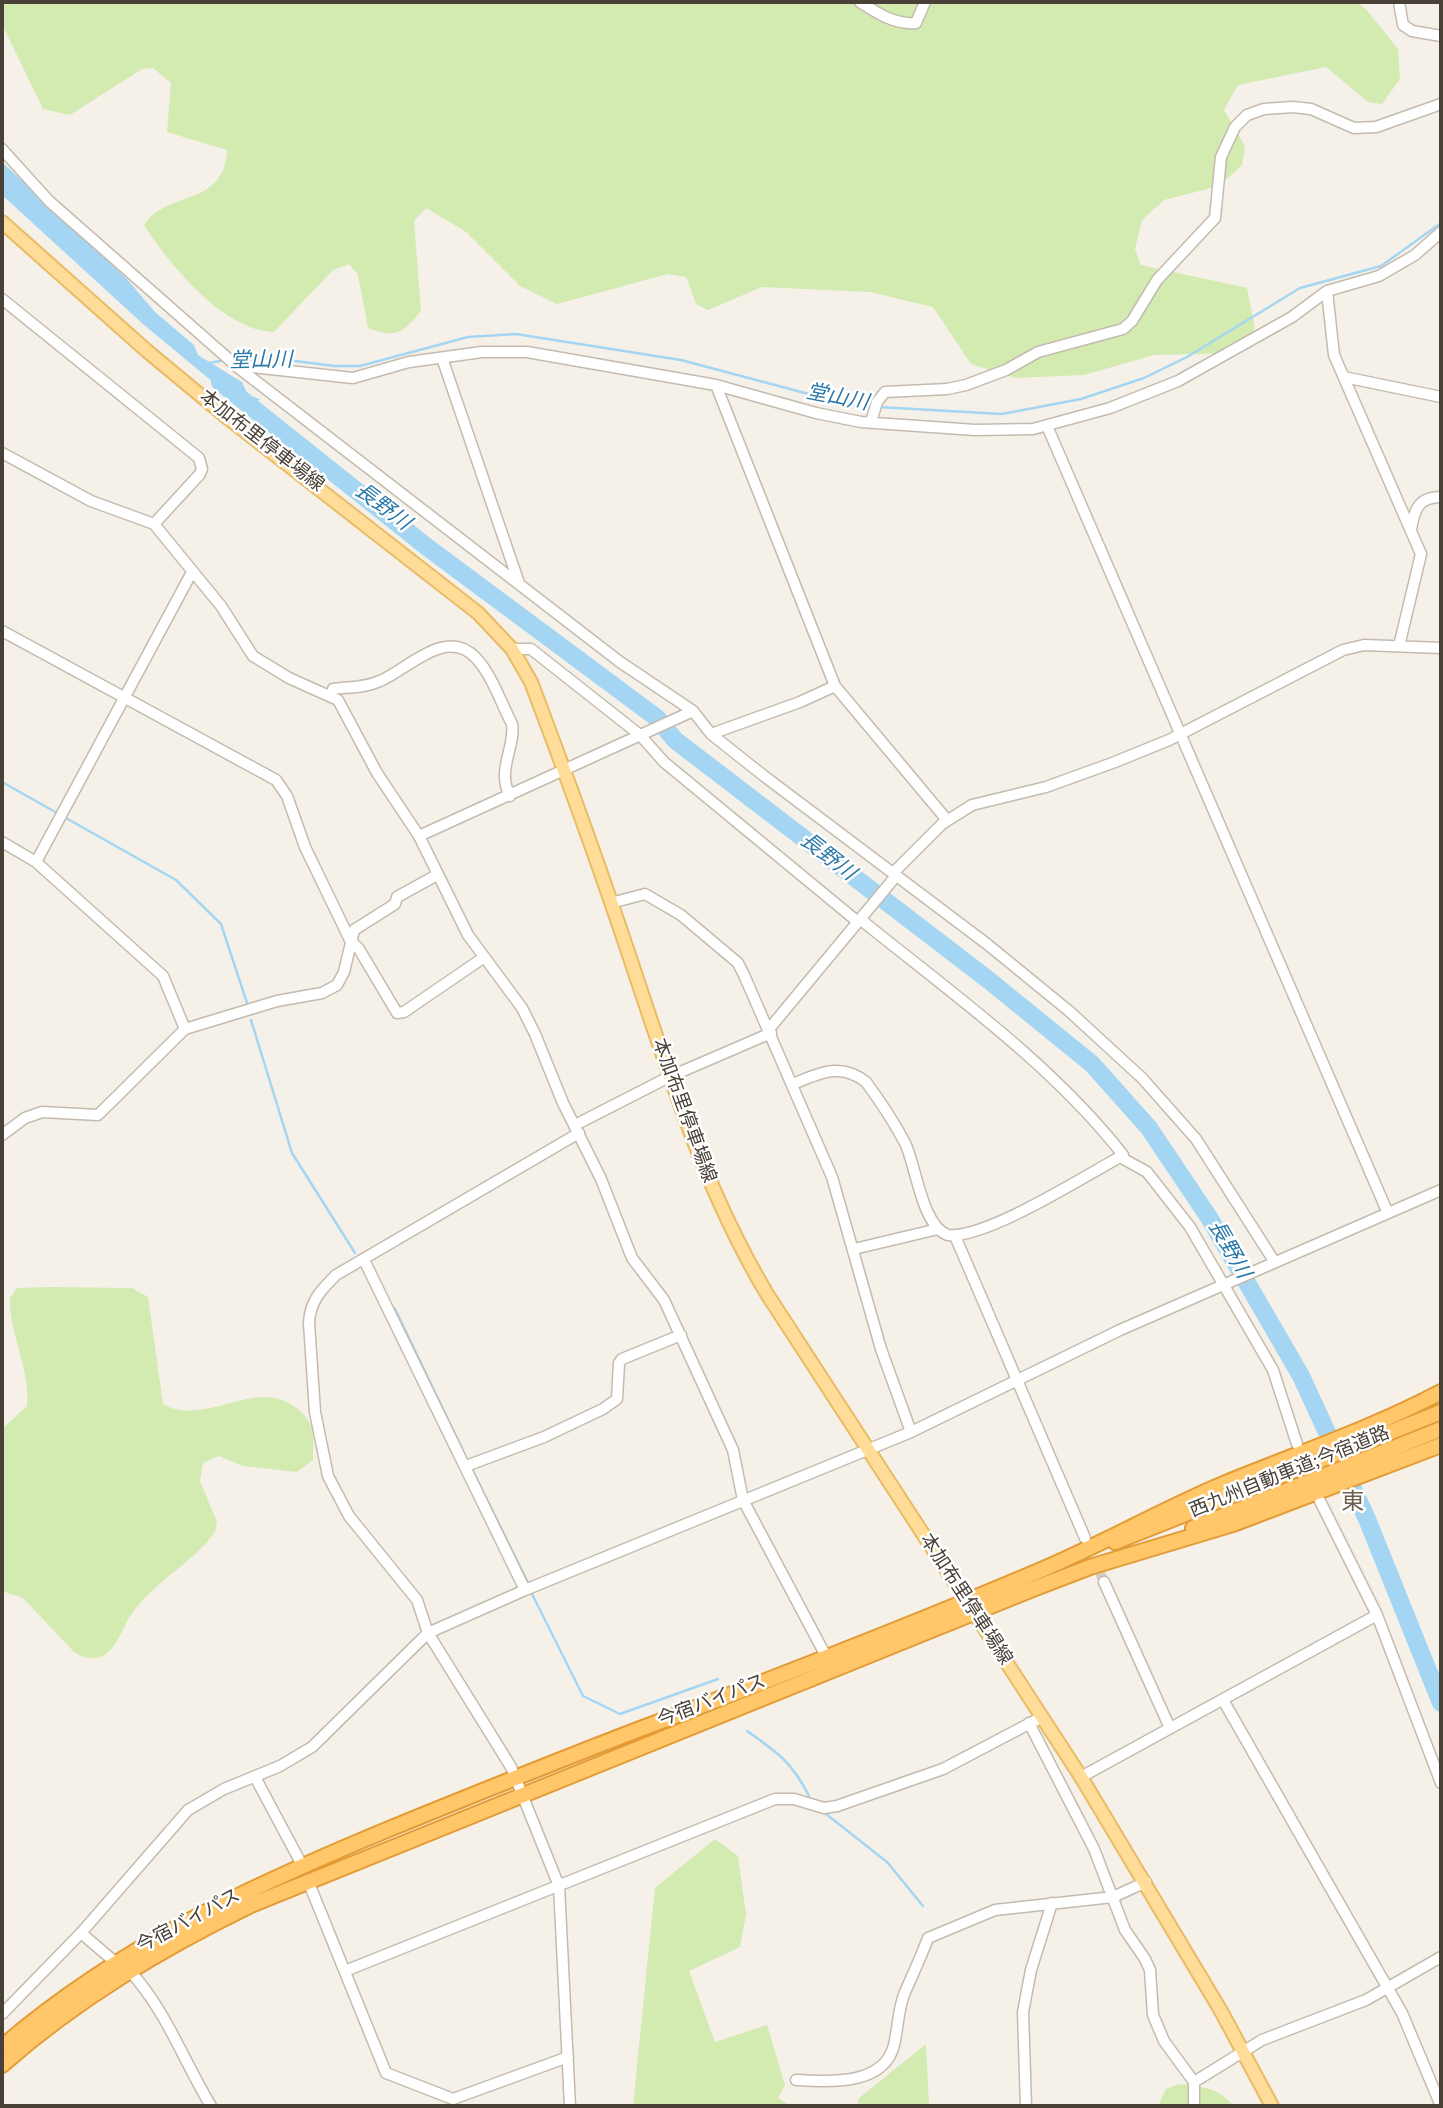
<!DOCTYPE html>
<meta charset="utf-8">
<style>
body{margin:0}
#map{position:relative;width:1443px;height:2108px;overflow:hidden;background:#f5f1e9;font-family:"Source Sans 3",sans-serif}
canvas{display:block}
.frame{position:absolute;inset:0;border:4px solid #494137;pointer-events:none}
</style>
<div id="map">
<canvas width="1443" height="2108"></canvas>
<div class="frame"></div>
</div>
<script>
const ctx = document.querySelector('canvas').getContext('2d');
ctx.lineJoin = 'round';
function paint(path, color) {
  ctx.fillStyle = color;
  ctx.fill(path, 'evenodd');
}
function trace(path, color, width, dash) {
  ctx.strokeStyle = color;
  ctx.lineWidth = width;
  ctx.lineCap = dash ? 'butt' : 'round';
  ctx.setLineDash(dash || []);
  ctx.stroke(path);
}
function write(font, color, halo, rows, align = 'center') {
  ctx.font = font + ' "Source Sans 3","Noto Sans JP",sans-serif';
  ctx.lineWidth = 5;
  ctx.setLineDash([]);
  ctx.textBaseline = 'middle';
  ctx.strokeStyle = halo;
  ctx.fillStyle = color;
  for (const [text, x, y, turn = 0] of rows) {
    ctx.save();
    ctx.translate(x, y);
    ctx.rotate((+turn || 0) * Math.PI / 180);
    ctx.textAlign = isNaN(turn) ? turn : align;
    if (halo) ctx.strokeText(text, 0, 0);
    ctx.fillText(text, 0, 0);
    ctx.restore();
  }
}
paint(new Path2D(`
 M2,2H1355L1366,9L1398,49L1400,79L1382,104L1368,102L1326,67L1238,85L1224,110L1245,146L1242,165L1219,186L1164,200L1142,220L1135,249L1141,265L1247,288L1255,328L1239,353L1154,355L1084,375L1015,378L971,364L933,307L870,292L762,287L708,310L696,304L686,277L668,274L557,304L520,286L466,232L426,208L414,221L421,311C403,333 395,339 368,328L358,275L349,264L333,270L274,332C224,331 169,264 144,225C168,189 224,208 227,150L167,132L171,83L153,68L142,69L70,115L43,109L2,24Z
 M49,1287L132,1288L148,1297L163,1404C204,1428 255,1377 295,1407C316,1422 314,1437 313,1460L297,1472L243,1466L219,1456L203,1463L200,1481L217,1522L215,1532C192,1564 153,1582 131,1615C122,1628 118,1647 104,1655C95,1661 83,1658 74,1652L23,1598L2,1591V1429L27,1406C31,1369 9,1336 10,1298L17,1288Z
 M715,1839L738,1856L746,1914L740,1947L689,1971L715,2042L767,2025L785,2085L778,2098L791,2106H633L655,1888Z
 M926,2044L929,2106H858V2099Z
 M1179,2084C1199,2086 1221,2088 1233,2106H1158L1166,2089Z`), '#d3eab1');
paint(new Path2D(`
 M2,162L126,278L155,312L194,345L198,355L242,382L248,395L260,399L254,406L243,397L232,398L143,324L2,195Z`), '#a4d6f3');
trace(new Path2D(`
 M233,358L264,357L334,366H360L468,337L516,334L681,360L850,405L871,407
 M209,363L226,360
 M878,407L1002,414L1081,399L1144,378L1187,357L1300,288L1381,266L1441,223
 M2,782L176,880L221,924L247,1003
 M251,1020L292,1153L355,1253
 M395,1309L465,1455
 M473,1471L528,1583
 M532,1594L583,1696L620,1714L718,1679
 M747,1731C777,1752 792,1762 809,1796
 M826,1814L887,1862L923,1906`), '#a4d6f3', 2.5);
trace(new Path2D(`
 M220,382L427,547L657,718L675,740L986,978L1092,1064L1149,1128L1210,1219L1301,1376L1367,1519L1441,1703`), '#a4d6f3', 18);
trace(new Path2D(`
 M1088,1545L1104,1582`), '#d3cec5', 10, [10, 5]);
const minor = new Path2D(`
 M860,2C877,13 895,25 916,23L925,2
 M1399,2L1403,25L1412,31L1441,36
 M2,149L49,201L240,369L620,662L693,711L711,734L764,776L987,944L1069,1011L1142,1078L1196,1139L1274,1261
 M1327,291L1334,355L1421,554L1399,646
 M2,299L199,458L202,469L200,474L154,524
 M442,358L519,583
 M240,369L252,367L353,378L409,362L482,352H527L716,385L816,413L861,422L975,430L1033,429L1110,408L1178,381L1292,317L1327,291L1379,276L1415,255L1441,232
 M1344,377L1441,397
 M716,385L835,686L947,820
 M871,422L877,402L885,392L947,389L966,385L1006,370L1038,352L1123,329L1132,321L1157,280L1215,218L1221,157L1235,127L1247,115L1264,109L1293,107L1311,109L1354,128L1376,127L1441,104
 M1047,426L1387,1211
 M2,453L91,501L154,524L221,606L253,656L289,678L338,700L377,773L419,836L468,935L522,1008L535,1034L563,1103L601,1179L632,1258L664,1300L733,1450L743,1500L827,1658
 M1411,530C1414,510 1418,497 1441,497
 M2,631L276,780L287,796L305,847L350,940L359,949L397,1013L404,1012L483,958
 M512,649H531L640,735L664,762L858,922
 M331,695L333,689C349,687 365,688 380,681C407,670 446,626 476,658C492,675 501,703 512,724C516,746 496,770 510,796
 M711,734L800,702L835,686
 M419,836L693,711
 M2,842L36,862L163,976L185,1029
 M36,862L192,572
 M893,873L942,824L972,805L1046,787L1115,762L1169,740L1343,650L1364,645L1441,648
 M611,903L645,894L681,915L738,963L744,975L832,1177L881,1349L911,1432
 M860,919C950,992 1051,1063 1123,1155L1120,1157
 M769,1029L896,876
 M793,1084C820,1073 841,1062 866,1082C880,1101 894,1122 905,1143C916,1165 922,1227 948,1235C986,1239 1083,1177 1120,1157
 M575,1125L669,1077L771,1033
 M2,1135L25,1118L42,1112L98,1115L185,1029L277,1001L322,993L337,985L344,972L354,930L395,904L397,897L437,875
 M1120,1157L1147,1172L1190,1227L1273,1370L1297,1444
 M955,1236L1085,1538
 M854,1249L938,1229
 M364,1260L525,1590
 M466,1466L544,1437L603,1409L617,1399L619,1363L622,1359L681,1335
 M1320,1501L1377,1615L1441,1783
 M1104,1582L1170,1728
 M1223,1700L1402,2013L1441,2106
 M1029,1723L1094,1849L1125,1930L1145,1959L1150,1970L1153,2015L1164,2041L1194,2082V2106
 M255,1777L302,1865
 M1081,1777L1377,1615
 M308,1881L386,2073L453,2099L568,2057
 M81,1933L115,1962
 M129,1970C166,2010 183,2060 211,2106
 M345,1971L775,1799H794L824,1808L837,1806L943,1769L1042,1717
 M2,2014L81,1933L188,1810L224,1789L280,1766L312,1747L428,1633L525,1590L911,1432L1120,1330L1441,1190
 M796,2080C829,2082 884,2086 894,2045C898,2029 898,2008 905,1992C913,1974 921,1957 928,1938L995,1910L1113,1897L1146,1882
 M1194,2082L1262,2040L1366,2000L1441,1957
 M570,2106L559,1886L511,1767L428,1633L417,1600L349,1516L328,1476L315,1412L309,1323C310,1301 321,1290 336,1275L579,1133
 M1026,2106L1023,2012L1031,1970L1052,1903`);
const major = new Path2D(`
 M2,222L147,351L229,419L478,613L512,649L531,682C564,769 596,857 626,946C666,1065 702,1185 767,1294L1081,1777L1221,2011L1272,2106`);
const highway = new Path2D(`
 M1193,1528L1441,1429
 M1115,1542L1441,1412
 M2,2047C120,1946 247,1888 389,1829C475,1794 561,1759 648,1726C780,1676 912,1625 1041,1570C1102,1544 1160,1511 1221,1485C1296,1454 1369,1430 1441,1392
 M2,2065C77,1999 161,1949 251,1905L1033,1589L1090,1567L1233,1524L1441,1445`);
trace(minor, '#c4bbae', 13);
trace(major, '#e8bb64', 16);
trace(highway, '#e39b35', 18);
trace(minor, '#fff', 10);
trace(major, '#ffdd98', 12);
trace(highway, '#ffc76a', 14);
write('19px', '#494137', '#fff', [
 ["本加布里停車場線",261,442,38],
 ["本加布里停車場線",683,1111,70],
 ["西九州自動車道;今宿道路",1290,1473,-22],
 ["本加布里停車場線",965,1600,57],
 ["今宿バイパス",712,1702,-21],
 ["今宿バイパス",189,1922,-28]
]);
write('italic 21px', '#2878a9', '#fff', [
 ["堂山川",261,362,-1],
 ["堂山川",837,399,11],
 ["長野川",382,508,37],
 ["長野川",827,858,38],
 ["長野川",1228,1250,60]
]);
write('23px', '#6c5f4e', '#fff', [
 ["東",1353,1504]
]);
</script>
